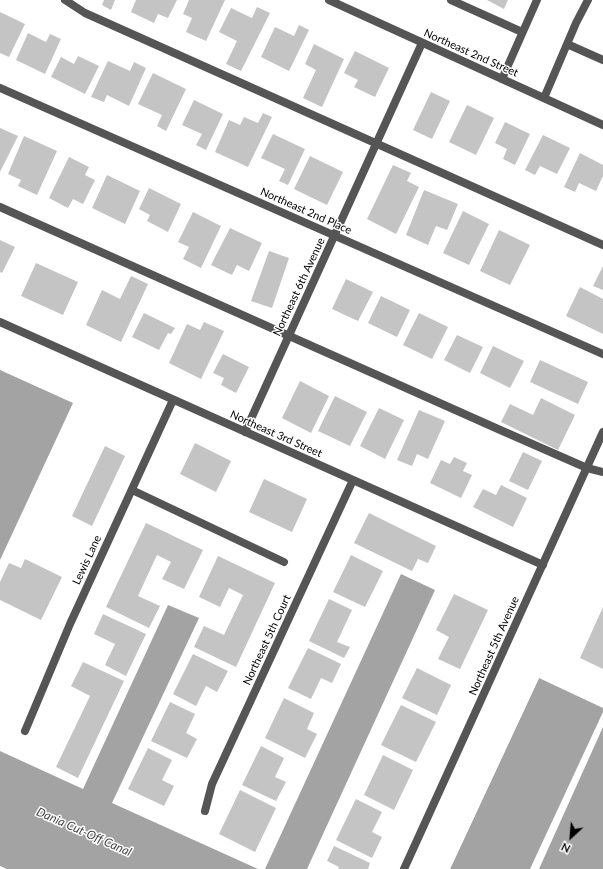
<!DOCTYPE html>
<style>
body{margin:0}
#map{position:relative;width:603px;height:869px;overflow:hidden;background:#fff;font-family:Lato,sans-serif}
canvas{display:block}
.north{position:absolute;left:551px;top:817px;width:40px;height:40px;-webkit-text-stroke:3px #fff;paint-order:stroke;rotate:206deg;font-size:11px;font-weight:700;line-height:16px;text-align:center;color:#000}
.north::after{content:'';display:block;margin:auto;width:14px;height:18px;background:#000;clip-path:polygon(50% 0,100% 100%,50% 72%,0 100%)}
</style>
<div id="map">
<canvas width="603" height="869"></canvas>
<div class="north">N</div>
</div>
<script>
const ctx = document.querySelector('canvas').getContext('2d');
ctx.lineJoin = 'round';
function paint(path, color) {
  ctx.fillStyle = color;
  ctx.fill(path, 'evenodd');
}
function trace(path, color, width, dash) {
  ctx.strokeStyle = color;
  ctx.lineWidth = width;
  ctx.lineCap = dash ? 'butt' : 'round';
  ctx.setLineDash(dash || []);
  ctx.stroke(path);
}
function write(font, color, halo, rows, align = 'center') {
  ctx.font = font + ' Lato,sans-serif';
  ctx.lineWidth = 3;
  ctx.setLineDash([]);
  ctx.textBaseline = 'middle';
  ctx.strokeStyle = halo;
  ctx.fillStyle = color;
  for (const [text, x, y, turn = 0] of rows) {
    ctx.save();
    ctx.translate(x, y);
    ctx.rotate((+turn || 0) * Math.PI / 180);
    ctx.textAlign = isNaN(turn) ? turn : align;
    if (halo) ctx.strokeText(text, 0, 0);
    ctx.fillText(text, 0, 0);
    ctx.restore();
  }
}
paint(new Path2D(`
 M0,370L73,403L0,560Z
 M401,574L435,590L307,869H265Z
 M168,605L199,618L112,803L258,869H7L0,866V751L83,789Z
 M539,678L603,708V869H450Z`), '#a3a3a3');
paint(new Path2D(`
 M537,677L539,678L450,869H448Z
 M603,712V727L539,869H530Z`), '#fff');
paint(new Path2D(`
 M104,0H115L111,10L102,5Z
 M136,0H177L168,18L158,14L154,23L131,12Z
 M189,0H225L206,41L186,32L192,18L183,14Z
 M487,0H508L504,9Z
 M257,7L270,13L241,71L226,64L237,41L219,32L231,8L252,18Z
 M0,12L25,24L9,57L0,53Z
 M299,25L309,30L289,71L261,57L275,27L294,36Z
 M28,33L46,42L50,34L61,39L45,74L16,60Z
 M314,44L344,59L322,107L303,98L316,70L305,64Z
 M355,51L389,68L375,97L354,87L358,80L344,73Z
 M78,56L99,66L85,94L51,77L61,57L74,64Z
 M108,61L130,71L134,62L146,68L129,106L107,95L104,102L91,97Z
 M153,73L186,89L166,131L157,126L162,115L138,104Z
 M431,92L450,101L432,139L413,130Z
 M194,100L223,114L206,150L196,145L202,134L182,125Z
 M467,105L494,118L476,155L449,142Z
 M263,113L272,117L248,167L215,152L229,120L240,125L244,117L258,123Z
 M505,122L530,134L515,165L503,159L507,149L495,143Z
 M0,128L18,136L0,172Z
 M273,134L305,149L288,185L279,181L285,169L261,158Z
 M543,135L570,148L557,174L540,166L535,175L525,170Z
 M24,136L57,151L37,195L18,186L21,180L8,174Z
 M580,153L603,165V176L596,191L579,183L575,192L564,187Z
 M310,156L343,172L327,205L294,189Z
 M69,157L89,167L85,175L95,180L83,204L73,199L68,208L49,198Z
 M393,165L411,173L407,181L419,187L396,234L367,219Z
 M107,175L140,191L125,224L92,208Z
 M149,188L181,204L168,232L147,221L150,215L139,209Z
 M424,190L458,204L447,230L436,226L428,245L406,235Z
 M463,211L489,224L469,265L443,253Z
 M193,212L221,226L201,268L183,259L189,247L178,242Z
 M230,228L262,243L249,271L237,265L232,275L211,265Z
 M499,230L530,245L510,285L480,271Z
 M0,240L15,247L2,273L0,272Z
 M269,251L289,258L272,308L251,301Z
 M36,263L78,282L63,315L21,296Z
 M603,266V290L593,286Z
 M131,276L148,284L121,342L86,325L102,290L120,299Z
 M346,279L373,292L358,321L332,309Z
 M580,287L603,299V334L566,316Z
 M381,296L410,310L397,337L368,323Z
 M144,313L175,328L171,334L168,333L159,350L132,337Z
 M419,313L448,327L432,359L403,345Z
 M204,322L224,331L201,379L169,363L187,324L200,330Z
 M457,335L483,347L470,373L444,360Z
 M493,346L524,361L510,388L480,373Z
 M223,354L249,367L236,393L221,385L224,378L213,373Z
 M540,360L588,382L578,404L530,382Z
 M300,381L329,396L311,433L282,418Z
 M335,396L367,412L350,446L318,431Z
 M541,398L575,415L558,450L501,422L510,404L533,415Z
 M379,408L404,420L385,459L360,446Z
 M419,410L445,421L428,459L417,454L412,466L397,460Z
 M195,443L231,461L216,492L180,474Z
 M105,446L125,456L92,526L72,516Z
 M523,452L542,461L528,490L509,481Z
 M454,457L467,463L463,471L472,475L461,498L430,483L441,460L450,464Z
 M264,479L307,499L292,532L249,512Z
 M501,485L527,498L513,527L473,507L483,489L496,495Z
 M369,513L436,546L428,563L418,559L412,571L354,543Z
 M146,523L203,550L184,589L162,579L171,562L157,555L138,596L160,606L149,628L106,607Z
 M351,555L383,571L365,607L333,592Z
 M218,556L275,583L236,667L194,647L204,626L224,635L243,595L229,588L220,607L199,597Z
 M25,559L62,577L41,620L0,600V582L9,563L21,568Z
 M454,594L488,610L460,669L438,659L449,637L436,630Z
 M329,599L352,610L337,642L350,647L344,658L309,641Z
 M603,607V669L580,658Z
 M103,614L146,634L126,676L105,665L115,644L94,634Z
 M308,648L341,664L332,683L321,678L311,699L288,688Z
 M193,654L228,671L217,692L206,686L196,706L173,694Z
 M83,662L124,681L78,778L56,767L90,696L71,686Z
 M417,668L451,685L437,715L402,698Z
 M284,698L314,713L307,729L317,734L305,758L265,738Z
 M170,702L195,714L186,733L197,739L187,758L151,741Z
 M401,705L436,722L416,762L381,745Z
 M261,746L284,758L275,777L286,782L276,801L242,785Z
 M148,748L172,760L162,780L174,786L164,806L128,789Z
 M383,755L413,770L394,810L364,795Z
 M240,790L276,808L255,852L219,834Z
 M356,799L382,812L372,832L382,837L372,858L336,840Z
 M334,846L370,863L368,869H338L339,867L327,861Z`), '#c4c4c4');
trace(new Path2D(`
 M65,0L85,13L603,245
 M451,0L522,32
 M567,44L603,60
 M502,79L537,0
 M544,98L576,23L588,0
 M0,207L498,429L587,468L603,472
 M132,490L284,562`), '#555', 8);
trace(new Path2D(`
 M329,0L603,125
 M0,88L603,354
 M0,322L543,565
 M245,432L422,43
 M25,731L70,624L173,400
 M205,811L212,784L353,480
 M404,869L603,432`), '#555', 8);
write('11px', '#000', '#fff', [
 ["Northeast 2nd Street",471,53,24],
 ["Northeast 2nd Place",306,211,24],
 ["Northeast 6th Avenue",299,287,-65],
 ["Northeast 3rd Street",276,434,24],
 ["Lewis Lane",87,560,-65],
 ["Northeast 5th Court",267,640,-65],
 ["Northeast 5th Avenue",494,646,-66]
]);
write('italic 12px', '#444', '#fff', [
 ["Dania Cut-Off Canal",84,832,24]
]);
</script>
